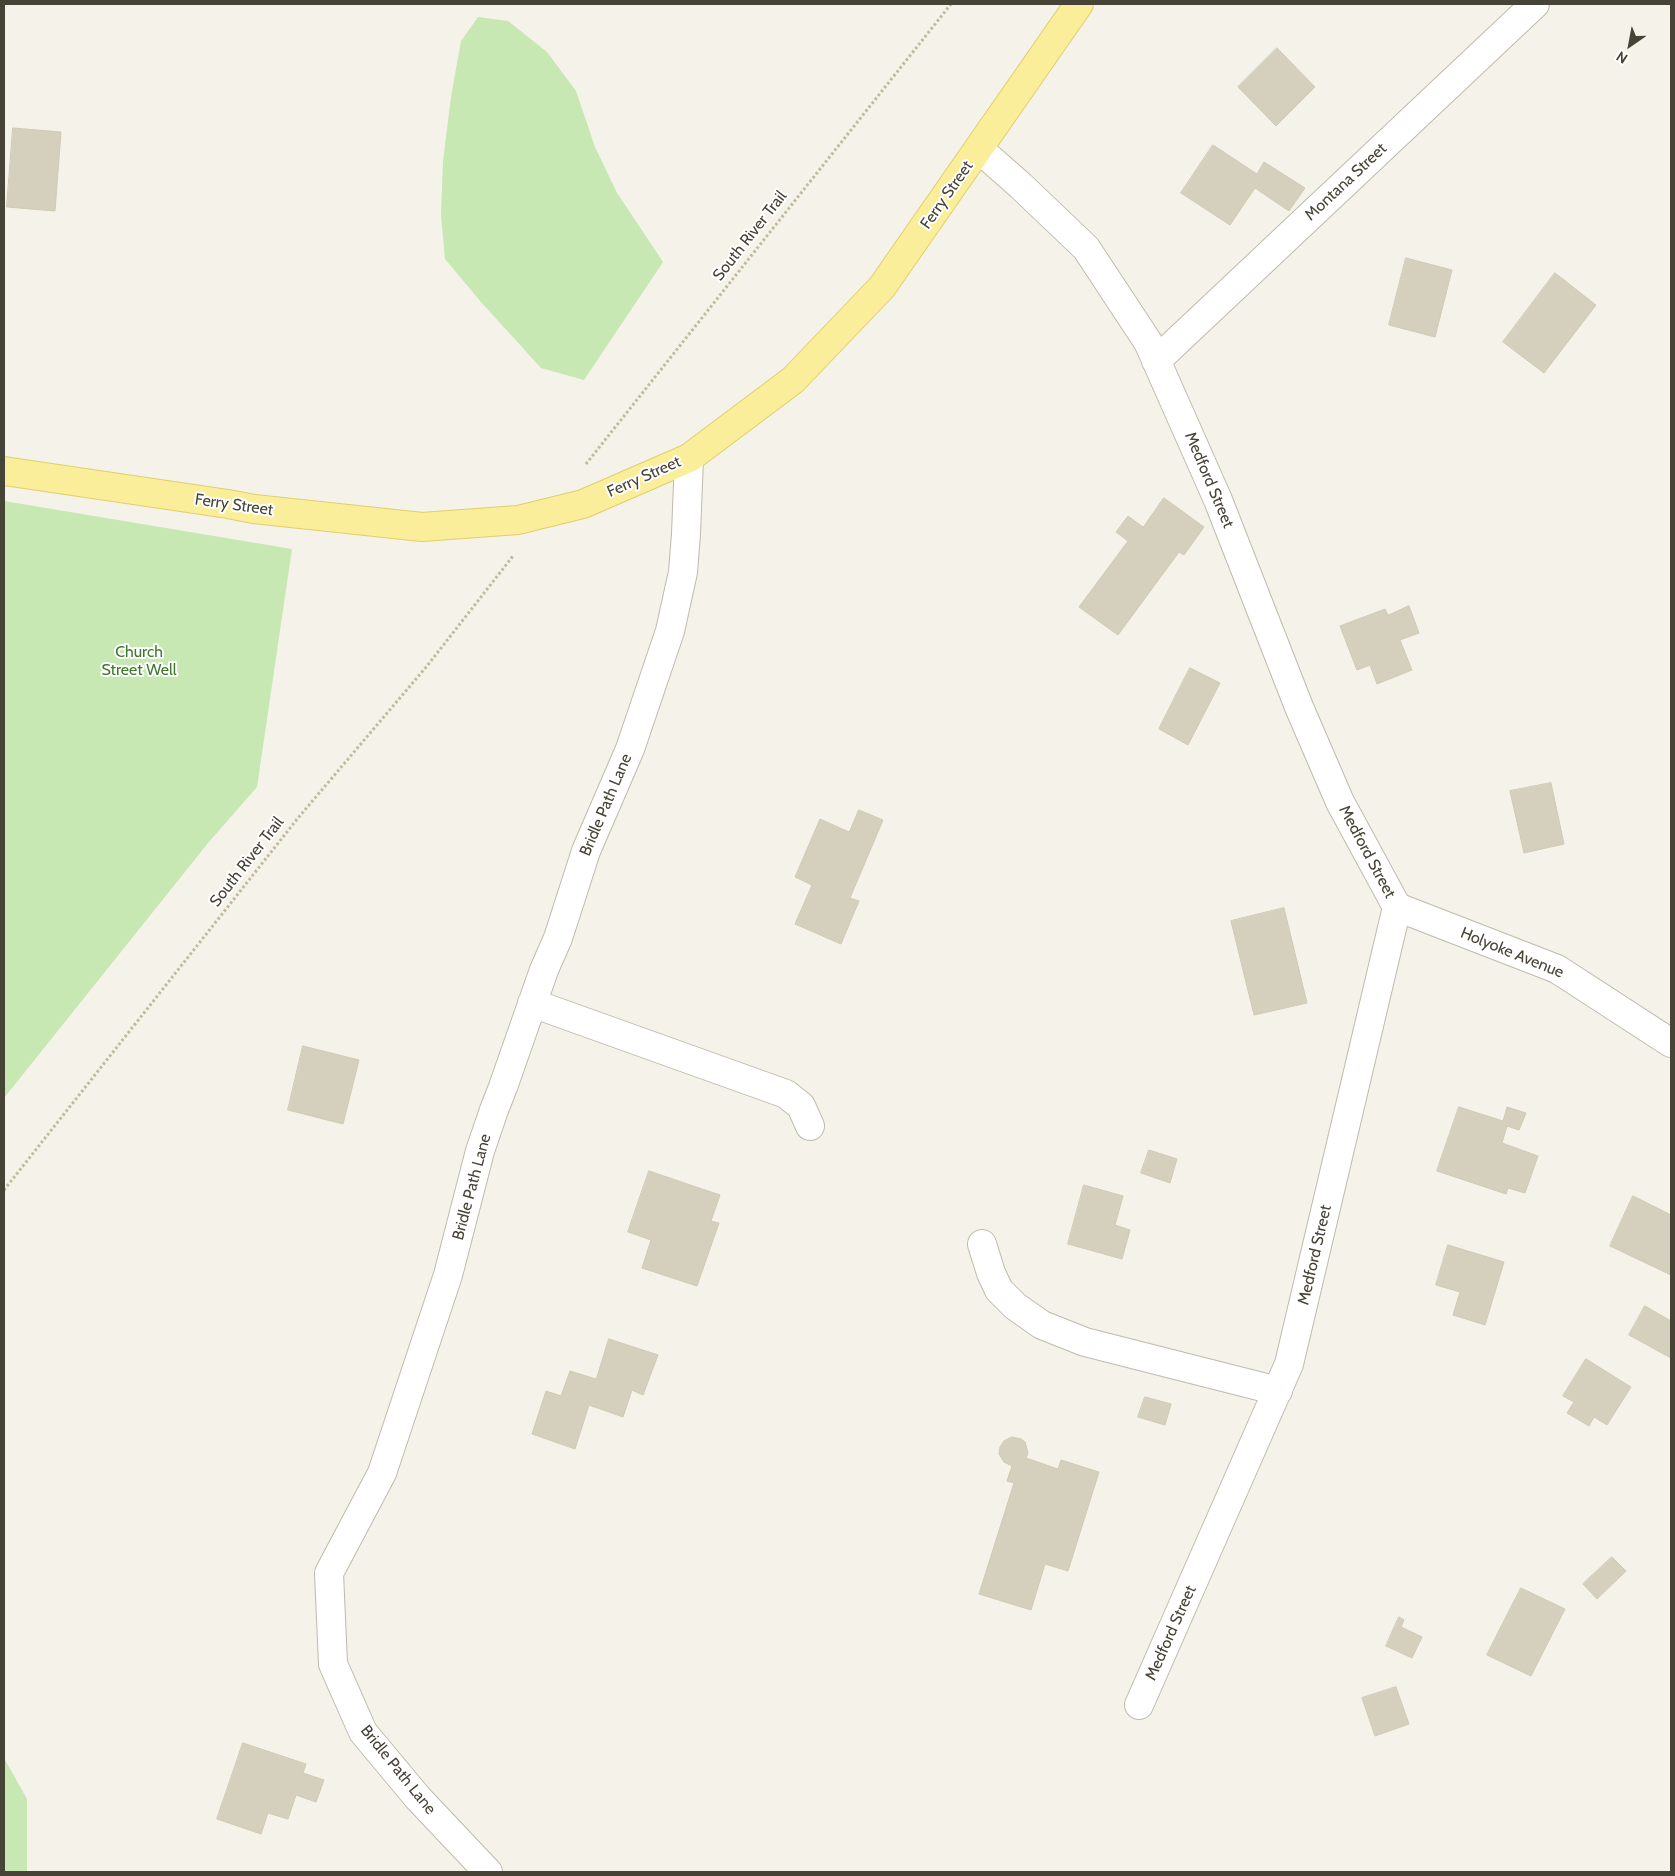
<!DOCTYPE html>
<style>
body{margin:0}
#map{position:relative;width:1675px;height:1876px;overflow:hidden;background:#f4f2e9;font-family:Cabin,sans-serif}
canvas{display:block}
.frame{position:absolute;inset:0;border:5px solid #474337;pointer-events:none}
.north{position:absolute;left:1605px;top:20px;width:50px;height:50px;-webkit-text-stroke:4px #fff;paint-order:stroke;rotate:213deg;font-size:14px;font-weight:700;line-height:20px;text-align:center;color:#474337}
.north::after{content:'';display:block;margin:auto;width:18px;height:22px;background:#474337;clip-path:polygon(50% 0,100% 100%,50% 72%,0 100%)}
</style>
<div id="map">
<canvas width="1675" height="1876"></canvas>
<div class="frame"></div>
<div class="north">N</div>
</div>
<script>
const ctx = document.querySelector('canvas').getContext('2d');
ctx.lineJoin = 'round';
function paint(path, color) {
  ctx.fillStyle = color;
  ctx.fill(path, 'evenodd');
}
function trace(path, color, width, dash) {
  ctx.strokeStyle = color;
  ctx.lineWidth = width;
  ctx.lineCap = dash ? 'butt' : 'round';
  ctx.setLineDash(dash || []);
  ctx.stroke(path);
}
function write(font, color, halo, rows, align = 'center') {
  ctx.font = font + ' Cabin,sans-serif';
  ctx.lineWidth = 4;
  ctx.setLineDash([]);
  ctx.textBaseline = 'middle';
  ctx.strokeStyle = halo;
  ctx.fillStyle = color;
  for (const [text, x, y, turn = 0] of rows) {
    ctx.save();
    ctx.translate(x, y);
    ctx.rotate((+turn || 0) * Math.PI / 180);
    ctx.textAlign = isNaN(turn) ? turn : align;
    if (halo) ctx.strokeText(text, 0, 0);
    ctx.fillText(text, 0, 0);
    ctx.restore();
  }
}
paint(new Path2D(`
 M478,17L508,21L547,52L576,91L595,147L617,193L663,262L584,380L541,368L481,302L445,259L441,215L443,161L451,97L461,41Z
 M4,501L292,549L257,787L208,843L4,1098Z
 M4,1758L27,1799V1872H4Z`), '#c7e7b3');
const building = new Path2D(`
 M1277,48L1315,87L1276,126L1238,87Z
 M13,128L61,132L55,211L7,207Z
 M1213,145L1257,174L1264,162L1305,188L1289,211L1255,188L1230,225L1181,193Z
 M1406,258L1452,270L1435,337L1389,325Z
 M1555,273L1596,305L1544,373L1503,342Z
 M1164,498L1204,527L1184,555L1179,552L1118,635L1079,607L1128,541L1116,532L1128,516L1143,527Z
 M1409,606L1419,633L1400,640L1412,670L1377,684L1370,665L1357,670L1340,626L1385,609L1388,615Z
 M1190,668L1220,683L1188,745L1159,729Z
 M1551,783L1564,844L1524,853L1510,791Z
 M859,810L883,820L850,898L859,901L841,944L795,924L812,885L795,877L820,819L849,832Z
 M1284,908L1307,1003L1254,1015L1231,921Z
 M303,1046L359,1060L343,1124L288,1110Z
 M1459,1107L1503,1121L1507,1107L1526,1113L1519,1130L1507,1126L1502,1143L1538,1156L1525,1193L1508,1188L1506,1194L1437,1171Z
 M1149,1150L1177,1159L1170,1183L1141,1173Z
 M649,1171L720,1195L711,1221L719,1223L697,1286L642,1268L651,1240L628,1232Z
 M1084,1185L1123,1196L1115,1225L1130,1230L1122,1259L1068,1244Z
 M1633,1196L1671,1215V1275L1610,1246Z
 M1448,1245L1504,1262L1485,1325L1453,1315L1460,1292L1436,1285Z
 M1645,1306L1671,1321V1358L1629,1335Z
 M609,1339L658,1355L643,1395L632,1390L623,1417L589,1405L575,1449L532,1434L546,1391L561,1396L570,1371L596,1379Z
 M1586,1359L1631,1387L1607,1425L1594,1417L1589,1426L1567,1413L1574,1402L1563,1396Z
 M1145,1397L1171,1404L1165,1425L1138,1417Z
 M1012,1437L1021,1439L1025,1442L1028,1453L1026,1458L1058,1469L1061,1460L1099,1472L1068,1571L1045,1564L1031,1610L979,1594L1014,1483L1007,1481L1012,1466L1004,1462L999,1454L1000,1447L1004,1441Z
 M1612,1557L1626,1571L1597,1599L1583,1584Z
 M1521,1588L1565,1609L1531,1676L1487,1655Z
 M1399,1617L1404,1620L1401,1627L1422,1637L1412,1658L1386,1646Z
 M1396,1687L1409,1724L1375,1736L1362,1698Z
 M243,1743L306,1764L303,1773L324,1780L316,1802L296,1795L288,1819L268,1813L261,1834L217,1819Z`);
paint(building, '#d5d0be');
trace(building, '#d0c9b2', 1);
const minor = new Path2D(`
 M979,149L1021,186L1086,248L1148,342L1218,500L1299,707L1340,802L1397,907L1289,1364L1139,1705
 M1156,361L1535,4
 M1397,907L1557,969L1671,1043
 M532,1003L786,1094L801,1106L810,1126
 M982,1244L991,1273L999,1290L1015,1306L1042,1325L1085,1342L1278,1391
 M488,1872L418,1798L363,1732L333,1664L329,1573L382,1473L448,1275L480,1151L494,1110L503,1087L544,970L558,938L586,851L630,749L670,631L683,572L686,534L689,458`);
const major = new Path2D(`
 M4,471L228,504L254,509L422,527L518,520L583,504L689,458L793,380L882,287L1079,4`);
trace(minor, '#bfbbab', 30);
trace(major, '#e0cf6a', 30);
trace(new Path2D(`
 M586,464L951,4
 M4,1190L298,818L427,666L513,556`), '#c0b99d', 3, [2.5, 2.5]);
trace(minor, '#fff', 28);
trace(major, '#fbee9a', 28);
write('16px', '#474337', '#fff', [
 ["Montana Street",1346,182,-43],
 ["Ferry Street",947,195,-55],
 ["South River Trail",750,236,-52],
 ["Ferry Street",644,477,-24],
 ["Medford Street",1209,480,67],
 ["Ferry Street",234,505,8],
 ["Bridle Path Lane",606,805,-67],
 ["Medford Street",1367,852,62],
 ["South River Trail",247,862,-52],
 ["Holyoke Avenue",1512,953,22],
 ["Bridle Path Lane",472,1187,-75],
 ["Medford Street",1315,1255,-77],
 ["Medford Street",1171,1633,-66],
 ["Bridle Path Lane",398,1770,51]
]);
write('16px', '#3d782c', '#fff', [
 ["Church",139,652],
 ["Street Well",139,670]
]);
</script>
